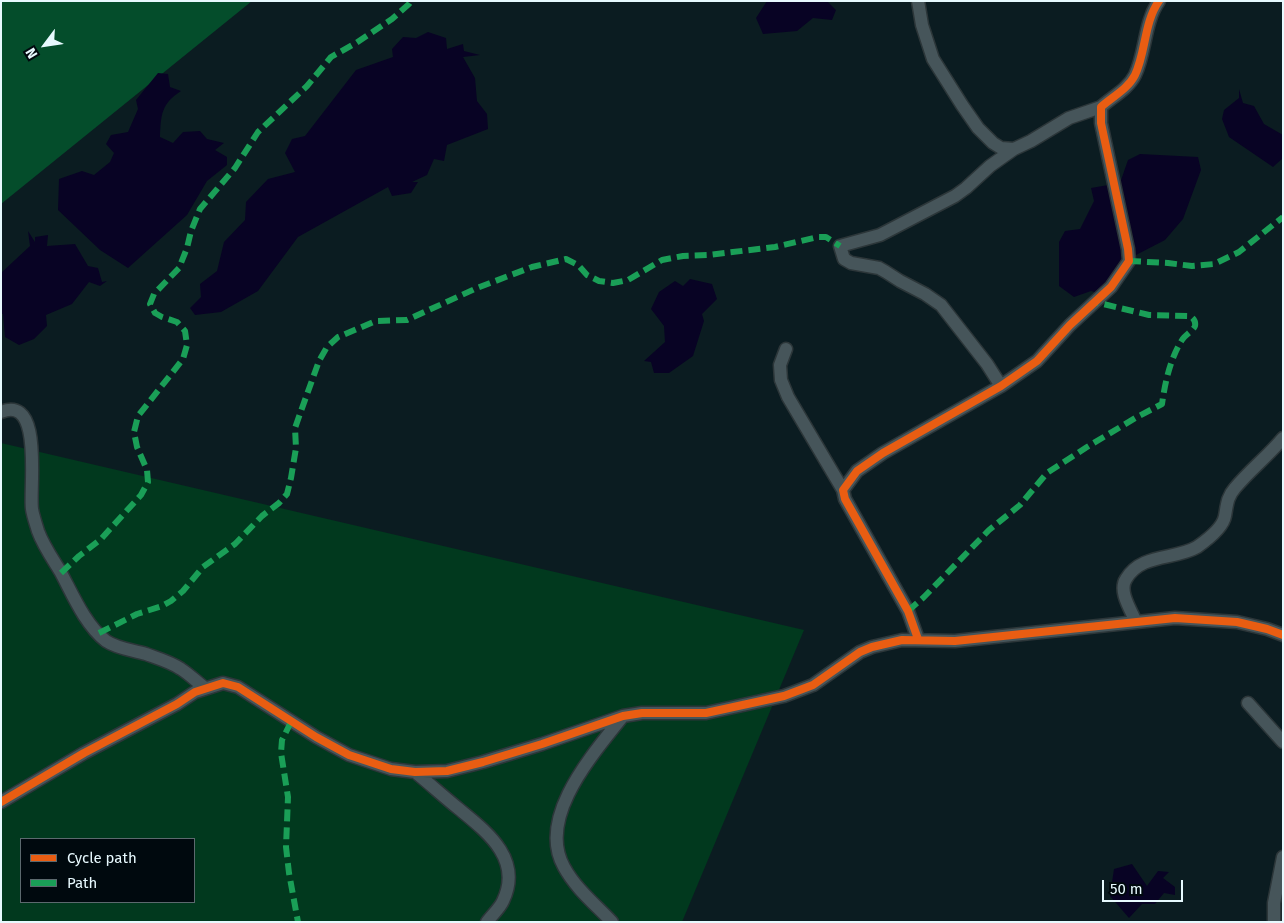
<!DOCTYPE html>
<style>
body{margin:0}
#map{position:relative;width:1284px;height:923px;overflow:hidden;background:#0b1c21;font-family:"Fira Sans",sans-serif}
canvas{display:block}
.frame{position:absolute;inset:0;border:2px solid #e7f9fe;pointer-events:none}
.legend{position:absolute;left:20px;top:838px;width:175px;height:65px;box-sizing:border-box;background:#00090e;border:1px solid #5c696e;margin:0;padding:6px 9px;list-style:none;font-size:15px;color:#e7f9fe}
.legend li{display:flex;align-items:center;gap:10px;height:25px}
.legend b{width:25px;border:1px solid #5c696e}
.north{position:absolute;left:20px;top:20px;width:50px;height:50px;-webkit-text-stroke:4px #00090e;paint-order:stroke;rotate:239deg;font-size:14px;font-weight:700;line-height:20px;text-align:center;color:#e7f9fe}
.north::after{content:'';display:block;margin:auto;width:18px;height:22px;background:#e7f9fe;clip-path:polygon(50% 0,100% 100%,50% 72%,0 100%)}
.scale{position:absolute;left:1102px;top:880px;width:81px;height:22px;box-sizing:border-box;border:2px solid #e7f9fe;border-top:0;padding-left:6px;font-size:15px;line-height:18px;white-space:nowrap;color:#e7f9fe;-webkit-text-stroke:4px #00090e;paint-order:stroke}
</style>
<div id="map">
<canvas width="1284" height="923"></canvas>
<div class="frame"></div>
<ul class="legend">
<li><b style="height:6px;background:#e95d12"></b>Cycle path</li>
<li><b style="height:6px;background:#1a9f57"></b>Path</li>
</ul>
<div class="north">N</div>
<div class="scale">50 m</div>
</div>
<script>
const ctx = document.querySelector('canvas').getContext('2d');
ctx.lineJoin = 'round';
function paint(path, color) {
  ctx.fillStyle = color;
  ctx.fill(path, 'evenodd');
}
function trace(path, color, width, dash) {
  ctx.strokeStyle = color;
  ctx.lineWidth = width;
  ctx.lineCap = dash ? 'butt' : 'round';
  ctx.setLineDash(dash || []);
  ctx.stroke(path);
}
paint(new Path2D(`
 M1,443L804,630L682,922H1ZM21,839H194V902H21Z`), '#01391e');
paint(new Path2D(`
 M1,1H252L1,204Z`), '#044d2b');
paint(new Path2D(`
 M767,1H827L836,10L832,20L813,18L797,31L763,34L756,18Z
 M428,32L446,38L447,49L463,44L464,51L480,55L463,57L475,78L477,101L487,114L488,129L447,145L444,161L434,159L427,175L412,182H418L411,193L392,196L388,187L298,237L258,291L221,312L195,315L190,308L201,297L200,284L217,271L224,242L245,220L246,202L268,179L295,172L285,153L292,139L305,136L356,70L393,57L392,49L403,37L416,38Z
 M158,73L168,74L170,87L181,91C161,104 161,115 160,137L173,143L183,132L200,131L207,139L224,143L215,150L227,157V165L207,181L187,215L128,268L100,250L58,210L59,179L82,171L94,175L110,162L114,153L106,144L111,135L128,132L138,109L136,100Z
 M1239,89L1243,103L1254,106L1264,124L1283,135V158L1273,167L1229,137L1222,119L1224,110L1239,98Z
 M1140,154L1198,157L1201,170L1183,219L1165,240L1136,255L1115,288L1104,295L1091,291L1074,297L1059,286V242L1065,231L1080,229L1094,201L1091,188L1120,183L1128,160Z
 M28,231L35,242V237L48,235L47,246L75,244L88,266L98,268L102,282L107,281L100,286L89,282L72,304L46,315L47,326L34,339L19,345L5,337L3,314H1V273L30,246Z
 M690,279L712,284L717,299L702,314L704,321L693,356L669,373H654L651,362L644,361L665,342L664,326L651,309L659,292L675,281L683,286Z
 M1132,864L1147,886L1158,871L1169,872L1163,878L1175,887V895L1164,893L1155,904H1142L1129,918L1110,896L1114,869Z`), '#080324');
const minor = new Path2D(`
 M918,1L922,25L933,59L962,105L978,128L993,143L1001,148L1014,149
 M786,349L780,365L781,380L788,397L843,490
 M1001,386L987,364L941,305L925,294L900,281L886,272L879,268L851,263L844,259L840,246L880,235L955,196L966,188L990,166L1014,149L1031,141L1069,118L1101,107
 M1,412C44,394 29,489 32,509C33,516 36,524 38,531C43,545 52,558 60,571C72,593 85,625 106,641C118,649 133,650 146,654C157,658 171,662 181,669C189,674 197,682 205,688
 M1136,622C1131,610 1118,591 1126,579C1141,553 1175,560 1197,547C1207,540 1223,528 1225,516C1227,505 1227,497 1235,488C1250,470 1268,456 1283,438
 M918,639L908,611L845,499L843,490L857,471L883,453L1001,386L1037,361L1070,325L1111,287L1129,261L1128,249L1101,123V107C1112,97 1128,89 1135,75C1146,52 1144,22 1159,1
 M1248,703L1283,742
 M415,772C430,784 444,797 459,809C487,832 523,859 503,901C500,908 492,915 487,922
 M1,802L84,753L177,704L195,692L223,683L238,687L316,737L349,755L391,769L415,772L447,771L483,762L542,744L623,716L642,713H706L784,696L813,685L860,652L872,647L902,640L955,641L1175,618L1237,622L1267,629L1283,635
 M612,922C595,904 576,889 564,867C536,817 594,753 623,716
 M1274,922V903L1283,857`);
trace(minor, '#2c3639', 15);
trace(minor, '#46555a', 12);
trace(new Path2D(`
 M1129,261L1168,263L1192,266L1214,264L1239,252L1283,217
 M61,573L79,556L101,539L141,495L148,482L147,470L137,447L134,432L138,416L183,359L187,345L185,331L177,322L162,317L155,313L150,304L154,294L179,268L187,248L191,231L200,209L235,168L258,132L307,86L331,57L356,43L392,19L409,4L411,1
 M908,611L924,597L989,530L1020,505L1047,473L1087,447L1137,417L1162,404C1165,383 1170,359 1182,340C1185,335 1193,331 1195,326C1196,321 1193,318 1190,316L1149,315L1095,302
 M99,633L137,614L162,606L171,601L183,591L203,567L235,544L262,516L279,503L287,494L291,478L296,448L295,428L301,411L319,361L327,347L338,337L376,321L407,320L477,288L532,267L566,259L578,265L587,275L599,281L613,283L628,280L662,260L683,256L708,255L775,247L818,237H826L840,246
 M291,722L282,740L281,753L288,797L286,847L289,873L298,922`), '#1a9f57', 6, [12, 6]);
trace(new Path2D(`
 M918,639L908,611L845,499L843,490L857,471L883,453L1001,386L1037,361L1070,325L1111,287L1129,261L1128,249L1101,123V107C1112,97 1128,89 1135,75C1146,52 1144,22 1159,1
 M1,802L84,753L177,704L195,692L223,683L238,687L316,737L349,755L391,769L415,772L447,771L483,762L542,744L623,716L642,713H706L784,696L813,685L860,652L872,647L902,640L955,641L1175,618L1237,622L1267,629L1283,635`), '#e95d12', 8);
</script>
